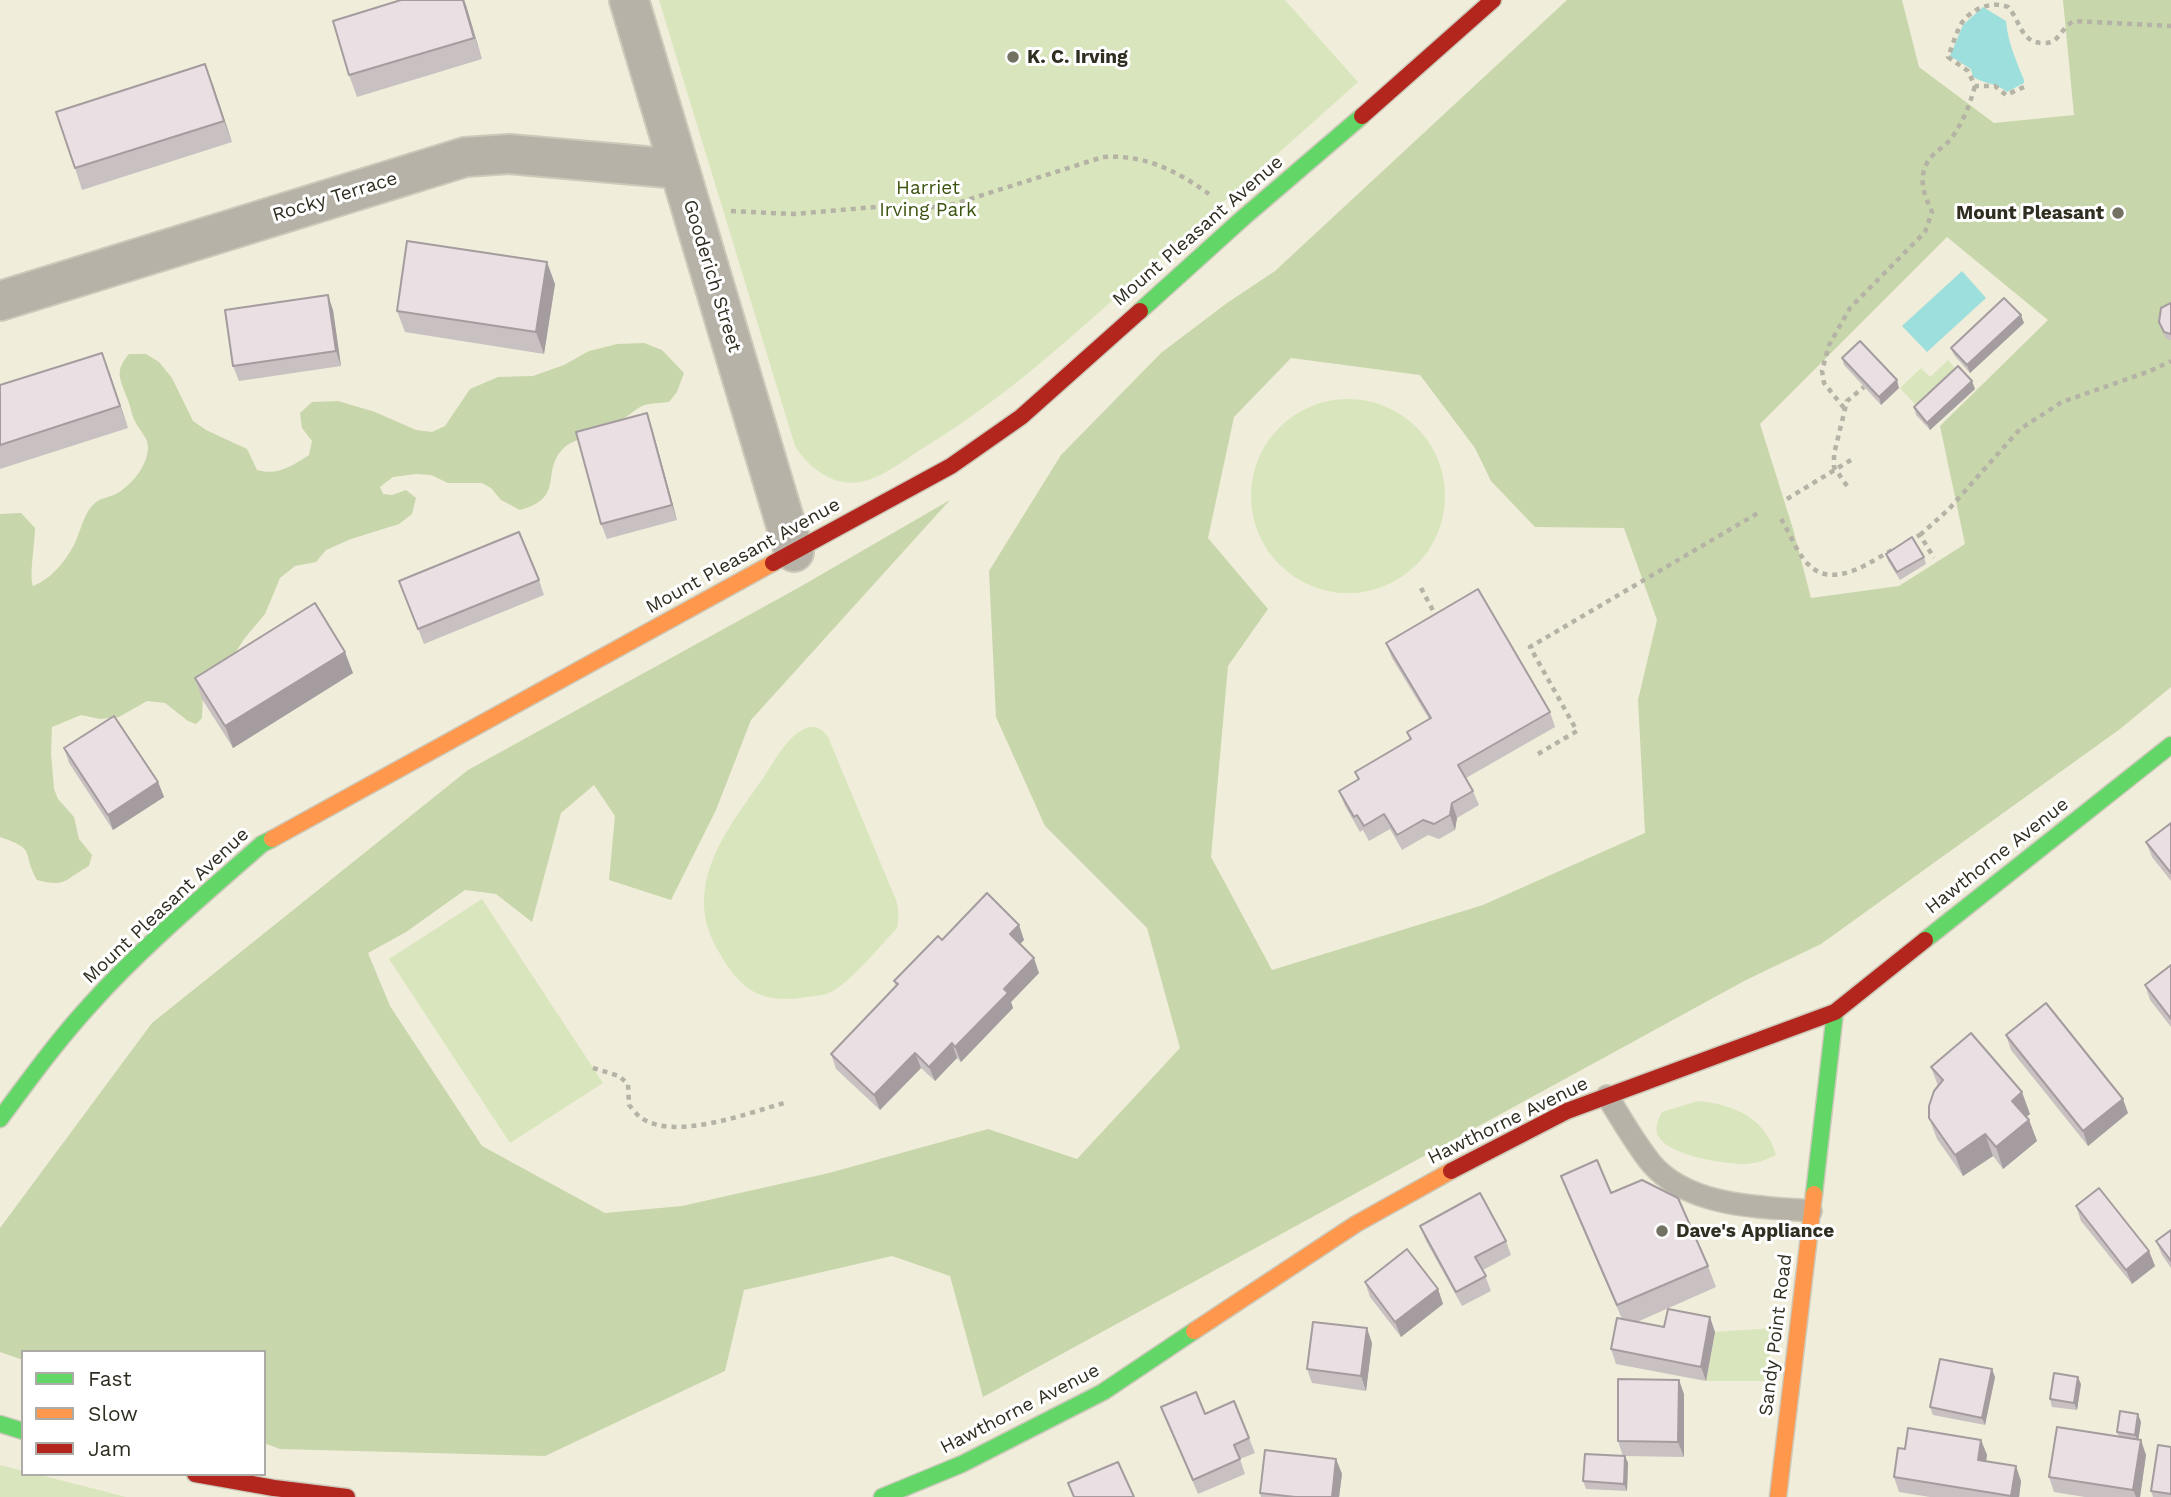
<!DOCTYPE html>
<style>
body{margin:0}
#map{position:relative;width:2171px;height:1497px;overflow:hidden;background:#f0edda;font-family:"Work Sans",sans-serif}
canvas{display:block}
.legend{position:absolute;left:21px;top:1350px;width:245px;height:126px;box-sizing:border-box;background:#fff;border:2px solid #acaba6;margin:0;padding:9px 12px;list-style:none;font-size:21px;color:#302e21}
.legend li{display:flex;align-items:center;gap:14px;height:35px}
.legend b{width:35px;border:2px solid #acaba6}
</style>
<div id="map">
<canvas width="2171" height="1497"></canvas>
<ul class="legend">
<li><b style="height:9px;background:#63d668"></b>Fast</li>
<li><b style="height:9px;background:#ff974d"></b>Slow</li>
<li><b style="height:9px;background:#b3261e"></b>Jam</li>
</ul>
</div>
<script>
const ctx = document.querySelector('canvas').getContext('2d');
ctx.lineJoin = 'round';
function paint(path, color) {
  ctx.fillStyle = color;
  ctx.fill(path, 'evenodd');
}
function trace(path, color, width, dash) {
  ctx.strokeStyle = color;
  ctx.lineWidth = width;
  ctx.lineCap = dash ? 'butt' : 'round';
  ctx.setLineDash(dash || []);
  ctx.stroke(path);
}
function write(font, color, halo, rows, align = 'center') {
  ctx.font = font + ' "Work Sans",sans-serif';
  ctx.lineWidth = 6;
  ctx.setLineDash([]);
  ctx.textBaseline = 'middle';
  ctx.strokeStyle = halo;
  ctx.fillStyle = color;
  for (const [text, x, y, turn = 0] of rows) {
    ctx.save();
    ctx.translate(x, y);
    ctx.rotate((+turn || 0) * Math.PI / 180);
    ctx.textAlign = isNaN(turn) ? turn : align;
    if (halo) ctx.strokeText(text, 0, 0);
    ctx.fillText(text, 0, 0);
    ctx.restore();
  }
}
paint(new Path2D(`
 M659,0H1285L1358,82C1286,147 1213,211 1140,276C1071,337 1004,399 925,447C905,459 883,478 860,482C833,487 808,467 795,446Z
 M1948,360L1960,374L1921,411L1900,388L1921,368L1930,377Z
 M1251 496a97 97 0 1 1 194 0a97 97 0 1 1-194 0Z
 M809,727C819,727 823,730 828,737L896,900C899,910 899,918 897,928C884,942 848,984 833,991C826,995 816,996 807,997C763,1004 742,992 720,954C710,937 703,920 704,899C706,854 736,817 761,781C774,763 787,734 809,727Z
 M482,899L603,1083L510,1143L389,959Z
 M1698,1101C1733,1104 1766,1118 1776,1155C1766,1160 1755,1164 1744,1164C1724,1164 1663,1155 1657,1133C1655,1126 1659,1118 1662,1112Z
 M1774,1328L1766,1381H1706L1715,1332Z
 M0,1465L23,1471V1474H36L126,1497H0Z`), '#d9e6bd');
paint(new Path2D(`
 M1567,0H1902L1919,67L1994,123L2074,115L2063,0H2171V687L2120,729L1821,944L1746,980L983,1397L950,1276L892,1256L744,1290L725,1371L545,1456L280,1449L264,1443V1352H23V1360L0,1352V1228L152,1023L468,770L798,588L950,500L751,720L716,810L671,900L609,880L615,816L594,785L561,813L532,922L496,894L465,890L406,932L368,953L390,1006L482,1146L605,1213L682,1206L829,1173L988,1129L1077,1159L1180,1048L1147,928L1045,826L996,717L989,571L1061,455L1161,353L1227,303L1275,271ZM1947,237L2048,320L1940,426L1965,544L1899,586L1811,598L1793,529L1760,424ZM1291,358L1420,375L1475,448L1491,481L1535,527L1624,528L1657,620L1638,700L1645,833L1483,905L1272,970L1211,857L1228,666L1268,609L1208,538L1234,417Z
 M644,343L662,350L684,373L677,392L669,402C660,403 649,403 642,406C629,413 619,424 606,431C594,437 578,437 566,446C538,470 568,497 520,510L501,500L491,488L482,483H448L431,475L416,474L393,477L380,487L383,494L392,495L406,490L416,498L412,514L399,524L351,539L326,550L316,562L295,566L280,578L265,614L244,639L221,675L203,693L202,718L196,724L188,721L165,703L147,701L119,717L100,719L81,715L52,727L51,753L54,789L58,799L74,817L79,839L92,855L89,866C65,879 66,888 37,880C21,851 38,850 0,837V514L21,513L35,528C35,543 29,575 33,586C51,579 65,562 74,545C81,531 83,513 96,502C101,498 110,497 116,494C132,485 148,465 148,447C148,438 140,431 136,423C131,415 131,406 127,398C120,378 114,372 129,354H146L159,362L172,378L193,421L206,430L247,449L257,470C277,476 292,466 309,455L312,441L302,428L300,413L312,402L338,401L375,412L416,430L432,432L445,426L470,389L498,377L533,376L564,365L589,351L617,344Z`), '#c8d6ab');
paint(new Path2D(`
 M1983,7L2006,21C2008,43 2016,60 2024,80V83L2007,92C1996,83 1985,84 1973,77L1971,69L1950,56L1963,25Z
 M1962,271L1986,298L1927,352L1902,326Z`), '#9ddfdd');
const lane = new Path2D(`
 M1607,1096C1621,1118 1634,1142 1651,1163C1688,1207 1760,1207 1811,1211`);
const street = new Path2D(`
 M629,0L794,552
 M0,301L465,157L509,154L679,169`);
const fast = new Path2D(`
 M1140,311L1243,218L1362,116
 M1925,940L2171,745
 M0,1119C29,1080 57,1041 90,1005C142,947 203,896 262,844L272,839
 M1814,1194L1835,1012
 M0,1424L23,1431
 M882,1497L962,1464L1103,1392L1194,1331`);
const slow = new Path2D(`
 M272,839L773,563
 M1194,1331L1356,1224L1451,1171
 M1778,1497L1814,1194`);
const jam = new Path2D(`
 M1362,116L1493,0
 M773,563L951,466L1021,417L1140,311
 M1451,1171L1567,1111L1835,1012L1925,940
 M195,1474L274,1488L347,1497`);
trace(lane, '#ccc9ba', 24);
trace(street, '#ccc9ba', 42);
trace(fast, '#ccc9ba', 19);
trace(slow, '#ccc9ba', 19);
trace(jam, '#ccc9ba', 19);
trace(new Path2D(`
 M2024,87L2006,95L1995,86H1975L1968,71L1948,57C1952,47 1955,36 1960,26C1968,10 1991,0 2008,7C2021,21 2020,44 2045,43C2060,43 2061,27 2074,21L2171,26
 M731,211L794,214L887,206L926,208L954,204L1103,157C1144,154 1177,171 1209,194
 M1844,408L1824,383L1822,371L1829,345L1850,308L1925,232L1932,212C1923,193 1916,173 1933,155C1939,149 1948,144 1953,136C1964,120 1970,104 1975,86
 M1847,486L1834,467V454L1847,401L1864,387
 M1787,499L1851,460
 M1781,519C1790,533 1797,554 1809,565C1834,590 1871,561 1894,549
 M1920,535L1949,509L2020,429L2062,402L2150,371L2171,361
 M1908,541L1920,535L1934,558
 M1421,588L1437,618
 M1538,754L1577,731L1530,647L1758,513
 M593,1068L619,1076L628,1084L629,1105C632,1108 636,1114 640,1117C673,1142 748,1113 784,1103`), '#b5b2a6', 4.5, [5, 5]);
trace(lane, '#b6b2a7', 21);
trace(street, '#b6b2a7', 38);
trace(fast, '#63d668', 16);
trace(slow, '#ff974d', 16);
trace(jam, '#b3261e', 16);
paint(new Path2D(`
 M401,0H464L482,59L357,97L349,75Z
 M213,85L232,142L82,190L75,168Z
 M555,284L544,354L405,332L397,311Z
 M2171,303V340L2166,339L2159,322Z
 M333,310L341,366L239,381L233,366Z
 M2024,323L1970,373L1954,355L1951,348Z
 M1842,358L1899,388L1881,405L1844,365Z
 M110,374L128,428L0,469V385Z
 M1975,389L1930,430L1916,415L1914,407Z
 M652,428L677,520L607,539L601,524Z
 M1886,554L1924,557L1926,564L1900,580L1888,561Z
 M539,580L544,595L424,644L399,581Z
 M1386,643L1550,712L1555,727L1466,778L1473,791L1479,805L1457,818L1455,830L1439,839L1428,835L1402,850L1390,829L1369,841L1363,830L1360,832L1345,806L1339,791L1358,780L1355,772L1410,740L1407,732L1429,719L1392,658Z
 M353,673L233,748L202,699L195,678Z
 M64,748L158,782L164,797L113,830L69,763Z
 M2171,823V881L2152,857L2146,842Z
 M1019,925L1024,940L1020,944L1039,973L1011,1002L1013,1008L961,1062L957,1058L935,1081L921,1068L880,1110L836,1069L831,1054L896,986L894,981L942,940Z
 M2171,965V1027L2150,1000L2145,985Z
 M2006,1035L2128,1113L2088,1146L2011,1050Z
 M1931,1067L2030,1114L2026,1117L2029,1120L2037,1141L2003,1169L1993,1156L1963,1176L1937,1139L1929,1118L1938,1086Z
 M1561,1176L1611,1193L1708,1266L1716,1287L1637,1322L1664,1327L1715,1332L1706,1381L1616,1364L1611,1349L1622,1319L1569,1197Z
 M2076,1206L2149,1251L2155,1266L2132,1284L2081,1221Z
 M1420,1226L1506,1241L1511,1255L1483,1270L1491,1291L1462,1306L1426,1241Z
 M2171,1230V1268L2162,1255L2156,1241Z
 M1365,1282L1438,1289L1443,1304L1401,1337L1370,1297Z
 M1372,1343L1366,1391L1312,1383L1307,1369Z
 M1995,1377L1985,1425L1933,1415L1930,1407Z
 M2081,1384L2077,1410L2052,1407L2050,1399Z
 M1684,1394V1457L1625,1456L1628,1463L1627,1491L1586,1489L1583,1481L1623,1456L1618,1441Z
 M1161,1407L1205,1414L1249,1438L1255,1453L1240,1459L1245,1474L1198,1494Z
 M2141,1422L2138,1440L2146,1455L2140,1497H2085L2054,1492L2049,1477L2119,1437L2117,1432Z
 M1981,1440L1987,1455L1986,1461L2021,1481L2019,1497H1930L1899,1492L1894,1477L1905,1449Z
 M2171,1447V1497H2153L2151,1491Z
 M1336,1459L1342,1474L1339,1497H1261L1260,1493Z`), '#c9c0c2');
paint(new Path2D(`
 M463,0H464L466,5L482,59Z
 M205,64L213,85L232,142L224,121Z
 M547,262L555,284L544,354L536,332Z
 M328,295L333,310L341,366L336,351Z
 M2021,315L2024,323L1970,373L1967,365Z
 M102,353L110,374L128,428L120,406Z
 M1897,380L1899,388L1881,405L1879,397Z
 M1972,381L1975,389L1930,430L1927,423Z
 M647,413L652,428L677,520L672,505Z
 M345,652L353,673L233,748L225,726Z
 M158,782L164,797L113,830L108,815Z
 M1452,803L1457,818L1455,830L1450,815Z
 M1019,925L1024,940L1015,949L1010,934Z
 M1034,958L1039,973L1011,1002L1013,1008L961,1062L955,1047L1004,989Z
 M952,1043L957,1058L935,1081L929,1067Z
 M915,1053L921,1068L880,1110L874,1095Z
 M2022,1092L2030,1114L2020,1122L2012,1101Z
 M2123,1099L2128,1113L2088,1146L2083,1131Z
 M2029,1120L2037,1141L2003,1169L1996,1147Z
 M1985,1134L1993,1156L1963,1176L1955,1155Z
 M2149,1251L2155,1266L2132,1284L2126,1270Z
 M1438,1289L1443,1304L1401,1337L1395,1322Z
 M1710,1317L1715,1332L1706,1381L1701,1367Z
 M1367,1328L1372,1343L1366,1391L1361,1376Z
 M1992,1369L1995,1377L1985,1425L1982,1418Z
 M2078,1377L2081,1384L2077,1410L2074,1403Z
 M1679,1380L1684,1394V1457L1678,1442Z
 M2138,1414L2141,1422L2138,1442L2135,1435Z
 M1981,1440L1987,1455L1984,1475L1978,1460Z
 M2141,1440L2146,1455L2140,1497H2136L2133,1490Z
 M1625,1456L1628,1463L1627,1491L1624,1484Z
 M1336,1459L1342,1474L1339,1497H1332Z
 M2016,1466L2021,1481L2019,1497H2011Z`), '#a49c9e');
const building = new Path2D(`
 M401,0H463L474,38L349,75L333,21Z
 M205,64L224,121L75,168L56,112Z
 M407,241L547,262L536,332L397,311Z
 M328,295L336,351L233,366L225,310Z
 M2004,298L2021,315L1967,365L1951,348Z
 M2171,303V334L2164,332L2159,322L2161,308Z
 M1860,341L1897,380L1879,397L1842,358Z
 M102,353L120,406L0,445V385Z
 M1958,366L1972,381L1927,423L1914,407Z
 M647,413L672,505L601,524L576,432Z
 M519,532L539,580L418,629L399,581Z
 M1912,537L1924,557L1897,572L1886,554Z
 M1478,589L1550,712L1458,765L1473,791L1452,803L1450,815L1434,824L1423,820L1397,835L1384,814L1364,826L1357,815L1354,817L1339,791L1359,779L1355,772L1411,739L1407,732L1431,718L1386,643Z
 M315,603L345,652L225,726L195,678Z
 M114,716L158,782L108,815L64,748Z
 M2171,823V873L2146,842Z
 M987,893L1019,925L1010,934L1034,958L1004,989L1008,993L955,1047L952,1043L929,1067L915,1053L874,1095L831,1054L898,984L894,981L938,936L942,940Z
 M2171,965V1019L2145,985Z
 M2046,1003L2123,1099L2083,1131L2006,1035Z
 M1971,1033L2022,1092L2012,1101L2029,1120L1996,1147L1985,1134L1955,1155L1929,1118V1106L1934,1091L1943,1080L1931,1067Z
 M1597,1160L1611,1193L1642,1180L1678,1198L1708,1266L1617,1305L1561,1176Z
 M2099,1188L2149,1251L2126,1270L2076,1206Z
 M1480,1193L1506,1241L1475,1257L1486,1276L1456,1292L1420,1226Z
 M2171,1230V1261L2156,1241Z
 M1407,1249L1438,1289L1395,1322L1365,1282Z
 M1668,1309L1710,1317L1701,1367L1611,1349L1617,1318L1664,1327Z
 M1313,1322L1367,1328L1361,1376L1307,1369Z
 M1940,1359L1992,1369L1982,1418L1930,1407Z
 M2054,1373L2078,1377L2074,1403L2050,1399Z
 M1618,1379L1679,1380L1678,1442L1618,1441Z
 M1196,1392L1205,1414L1234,1401L1249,1438L1234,1445L1240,1459L1193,1480L1161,1407Z
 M2120,1411L2138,1414L2135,1435L2117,1432Z
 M2057,1427L2141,1440L2133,1490L2049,1477Z
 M1908,1428L1981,1440L1978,1460L2016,1466L2011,1496L1894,1477L1898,1448L1905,1449Z
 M2158,1445L2171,1447V1494L2151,1491Z
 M1265,1450L1336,1459L1332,1497H1295L1260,1493Z
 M1585,1454L1625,1456L1624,1484L1583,1481Z
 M1118,1462L1134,1497H1074L1068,1483Z`);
paint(building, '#eadfe2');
trace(building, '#a49c9e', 2);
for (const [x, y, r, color] of [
 [1013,57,7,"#737162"],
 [2118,213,7,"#737162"],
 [1662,1231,7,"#737162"]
]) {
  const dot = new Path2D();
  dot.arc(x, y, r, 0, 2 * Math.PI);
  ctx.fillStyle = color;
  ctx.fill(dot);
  trace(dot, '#fff', 2.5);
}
write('bold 19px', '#302e21', '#fff', [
 ["K. C. Irving",1027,57],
 ["Mount Pleasant",2104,213,"right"],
 ["Dave's Appliance",1676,1231]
], 'left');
write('19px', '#3b530f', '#fff', [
 ["Harriet",928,188],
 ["Irving Park",928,210]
]);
write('19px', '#302e21', '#fff', [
 ["Rocky Terrace",335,197,-17],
 ["Mount Pleasant Avenue",1198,231,-41],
 ["Gooderich Street",712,276,73],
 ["Mount Pleasant Avenue",743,556,-29],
 ["Hawthorne Avenue",1997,856,-38],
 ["Mount Pleasant Avenue",166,906,-43],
 ["Hawthorne Avenue",1508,1121,-26],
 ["Sandy Point Road",1776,1335,-83],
 ["Hawthorne Avenue",1020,1409,-27]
]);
</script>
